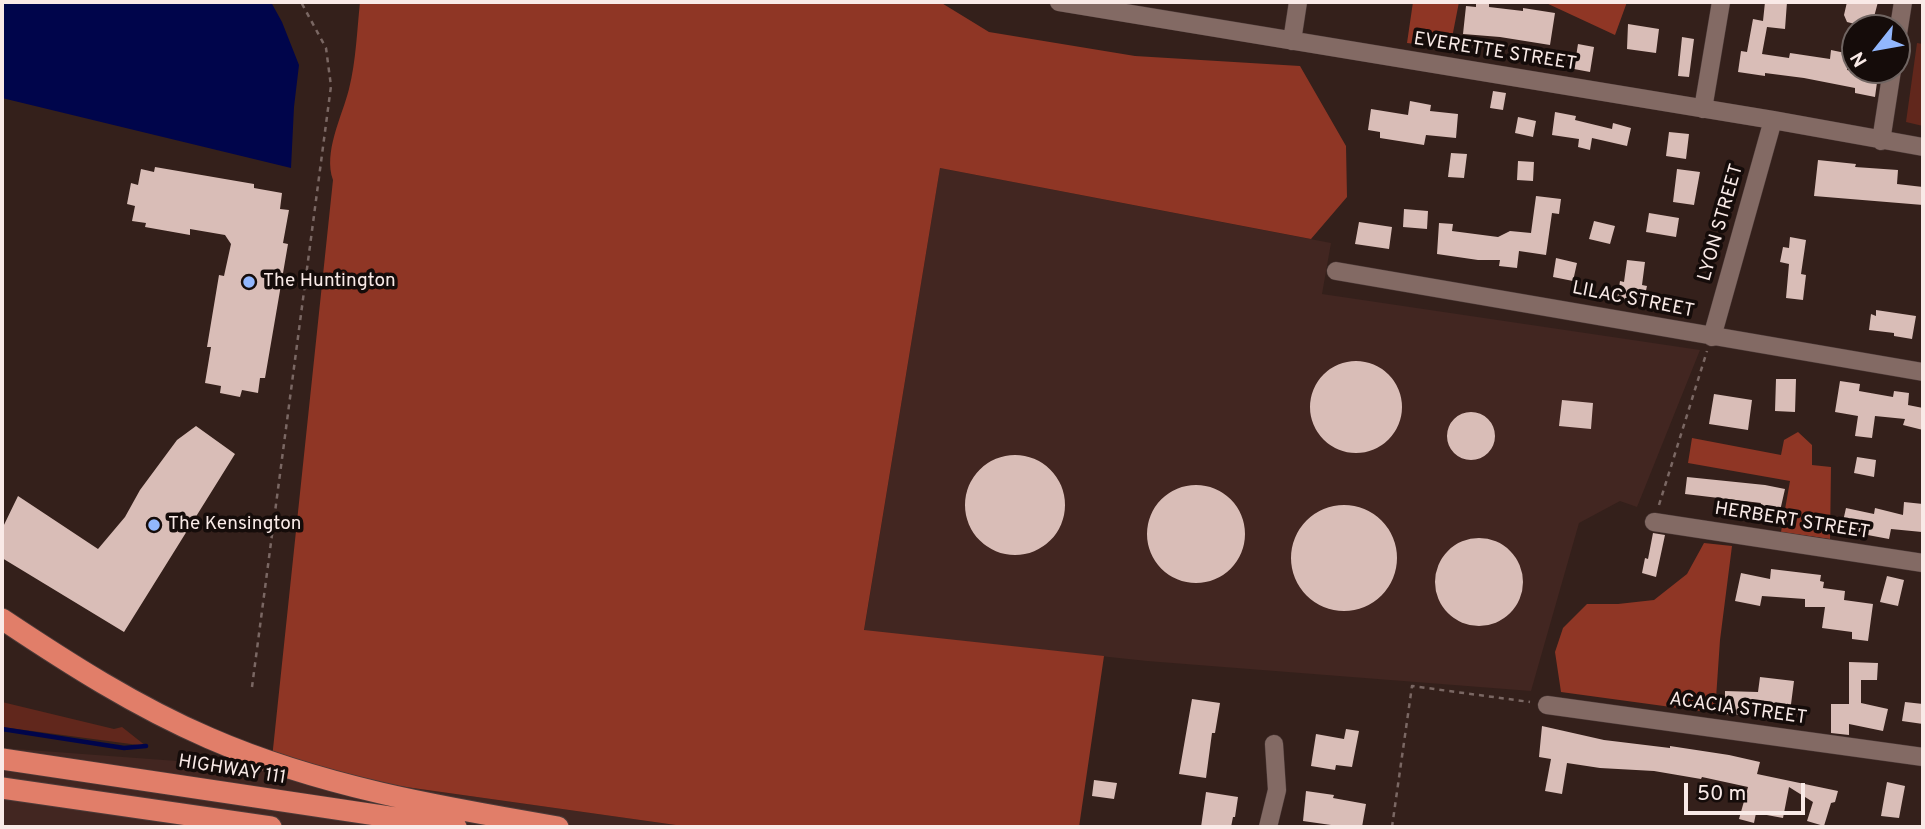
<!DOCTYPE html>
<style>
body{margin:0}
#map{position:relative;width:1925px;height:829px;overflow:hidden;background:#34201b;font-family:Overpass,sans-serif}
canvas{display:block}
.frame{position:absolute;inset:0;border:4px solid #f9eae7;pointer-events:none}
.north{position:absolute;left:1841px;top:14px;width:70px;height:70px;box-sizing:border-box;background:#150c0a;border:2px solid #706562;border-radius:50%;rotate:239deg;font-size:19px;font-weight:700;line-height:28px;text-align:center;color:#f9eae7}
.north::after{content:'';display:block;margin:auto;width:24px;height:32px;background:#92b7fd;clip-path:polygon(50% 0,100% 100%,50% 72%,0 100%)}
.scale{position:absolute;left:1684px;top:783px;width:121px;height:32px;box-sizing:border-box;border:4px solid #f9eae7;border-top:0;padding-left:9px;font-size:21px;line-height:24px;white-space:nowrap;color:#f9eae7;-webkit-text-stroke:5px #150c0a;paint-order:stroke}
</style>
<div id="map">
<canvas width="1925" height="829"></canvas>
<div class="frame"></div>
<div class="north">N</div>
<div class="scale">50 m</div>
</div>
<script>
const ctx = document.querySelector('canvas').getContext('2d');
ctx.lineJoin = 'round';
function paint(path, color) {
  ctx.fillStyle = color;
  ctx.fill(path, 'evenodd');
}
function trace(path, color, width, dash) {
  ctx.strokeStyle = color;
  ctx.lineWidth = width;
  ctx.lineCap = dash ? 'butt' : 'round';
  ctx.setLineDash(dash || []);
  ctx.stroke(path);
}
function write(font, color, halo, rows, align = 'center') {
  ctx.font = font + ' Overpass,sans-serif';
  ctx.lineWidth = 7;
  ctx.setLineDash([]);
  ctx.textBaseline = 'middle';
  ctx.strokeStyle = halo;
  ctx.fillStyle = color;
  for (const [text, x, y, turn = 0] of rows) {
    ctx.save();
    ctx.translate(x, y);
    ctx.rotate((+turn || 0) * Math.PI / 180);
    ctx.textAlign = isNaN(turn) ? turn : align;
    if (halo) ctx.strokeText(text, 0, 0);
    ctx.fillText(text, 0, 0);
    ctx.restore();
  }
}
paint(new Path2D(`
 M940,168L1331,243L1322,294L1700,350L1637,507L1620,501L1579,523L1531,691L1147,661L864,631Z
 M2,748L271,768L690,827H2Z`), '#422621');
paint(new Path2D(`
 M1917,43L1923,44V126L1906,122Z
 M2,702L114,729L122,727L146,746L2,727Z`), '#61271c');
paint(new Path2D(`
 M360,2H940L989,32L1135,56L1300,66L1346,146L1347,197L1311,239L940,168L864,630L1104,656L1079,827H690L271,768L333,180C323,152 342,117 349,89C356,61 357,30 360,2Z
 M1413,2H1459L1450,48L1407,43Z
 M1544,2H1627L1615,35Z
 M1798,432L1812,445V465L1831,467L1830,539L1781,532L1790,481L1688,463L1692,438L1781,455L1784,440Z
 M1704,543L1732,546L1720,640L1715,713L1561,692L1555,652L1563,628L1587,604H1618L1654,600L1687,574Z`), '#8f3625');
paint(new Path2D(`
 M2,2H271L282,22L299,65L294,107L291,168L2,98Z`), '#00054b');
trace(new Path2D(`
 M2,729L124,748L146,746`), '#00054b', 4.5);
paint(new Path2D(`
 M1476,2H1489V7L1523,11V8L1555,13L1550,45L1500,37L1463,34L1466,6L1476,7Z
 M1765,2H1787L1785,29L1767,27L1762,54L1789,58L1790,53L1830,59L1831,50L1850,54L1847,70L1878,75L1875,97L1855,93V88L1804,78L1765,73V76L1738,72L1741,51L1747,52L1753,19L1763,21Z
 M1847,2H1878L1871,28L1847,22L1844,15Z
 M1628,24L1659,29L1656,53L1627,49Z
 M1682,37L1694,39L1689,77L1678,76Z
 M1578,44L1594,47L1590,72L1574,69Z
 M1493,91L1506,93L1503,110L1490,108Z
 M1410,101L1431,105L1430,111L1458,114L1456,138L1426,135L1424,145L1380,138V132L1368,130L1371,109L1408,115Z
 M1555,112L1576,116L1575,120L1612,129L1613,123L1631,128L1627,146L1592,138L1590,150L1578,147L1579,139L1552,135Z
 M1518,117L1536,121L1533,137L1515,133Z
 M1669,132L1689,134L1686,159L1666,156Z
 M1451,153L1467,154L1464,178L1448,177Z
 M1818,160L1856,164L1855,167L1898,170L1897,184L1923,187V205L1814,196Z
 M1518,161L1534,162L1533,181L1517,180Z
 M155,167L254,184V188L282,193L280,209L289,210L283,243L288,244L265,378H260L258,393L242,390L240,397L220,393L221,386L205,383L211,347H207L219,275L224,276L231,244L225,235L190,229V235L145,227L146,223L132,221L135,206L127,204L131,183L138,185L141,169L154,172Z
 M1677,169L1700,172L1694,205L1673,202Z
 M1536,196L1561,199L1559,214L1552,213L1546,255L1519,251L1517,268L1499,266L1500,260H1478L1437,254L1439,223L1453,224L1452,231L1498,237L1510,231L1531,233Z
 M1404,209L1428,211L1427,229L1403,227Z
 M1649,213L1679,218L1676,237L1646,232Z
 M1594,221L1615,226L1610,244L1589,239Z
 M1359,222L1392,227L1389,249L1355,244Z
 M1790,237L1806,240L1801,274L1806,275L1803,300L1786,298L1789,264L1780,262L1783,247L1789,248Z
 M1556,258L1577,263L1573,281L1553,277Z
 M1627,260L1645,262L1642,285L1647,286L1643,304L1617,300L1620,281L1624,282Z
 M1876,310L1916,316L1912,339L1894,336V333L1869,330L1871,314L1876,316Z
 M1310 407a46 46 0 1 1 92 0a46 46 0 1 1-92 0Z
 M1776,379H1796L1795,412L1775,411Z
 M1840,381L1860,384L1859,391L1893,397L1894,391L1909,393L1908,405L1923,408V430L1903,425L1905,419L1875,416L1872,438L1855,436L1858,416L1835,412Z
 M1714,394L1752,400L1748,430L1709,424Z
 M1562,400L1593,403L1591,429L1559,426Z
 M1447 436a24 24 0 1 1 48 0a24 24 0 1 1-48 0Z
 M196,426L235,454L124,632L2,558V529L18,496L98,549L125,517L140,490L177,440Z
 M965 505a50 50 0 1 1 100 0a50 50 0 1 1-100 0Z
 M1857,457L1876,460L1874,477L1854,473Z
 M1687,477L1765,485L1785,489L1780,511L1760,507L1761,503L1685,494Z
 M1147 534a49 49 0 1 1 98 0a49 49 0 1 1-98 0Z
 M1904,502L1923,504L1922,532L1891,529L1889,539L1841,530L1846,508L1874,514L1875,508L1903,515Z
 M1291 558a53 53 0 1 1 106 0a53 53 0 1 1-106 0Z
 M1653,533L1665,535L1656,577L1642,573L1645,558L1648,559Z
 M1435 582a44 44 0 1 1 88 0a44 44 0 1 1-88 0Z
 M1771,569L1821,575L1820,581L1824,582L1823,588L1845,591L1844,600L1873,604L1868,641L1852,639V632L1822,628L1825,607H1805V599L1762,596L1760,606L1735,601L1741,573L1770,579Z
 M1887,576L1904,580L1898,606L1880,602Z
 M1849,662L1878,663L1877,680H1861V703L1888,709L1883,731L1849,724V735L1831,733V704H1849Z
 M1760,677L1794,681L1790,712L1746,706V715L1725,714V691L1758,692Z
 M1192,699L1220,703L1215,733H1212L1206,778L1179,774Z
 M1905,702L1923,704V724L1902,721Z
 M1542,726L1604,740L1670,748V746L1729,755L1760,762L1757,774L1838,791L1835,802L1831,803L1824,826L1807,821L1813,802L1789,787L1783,818L1756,813L1754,823L1739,819L1748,787L1702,777L1701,779L1654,771L1600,768L1567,763L1562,794L1545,791L1551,759L1539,757Z
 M1346,729L1359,731L1352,767L1336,765L1335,770L1311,766L1316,734L1344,739Z
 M1094,780L1117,783L1114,799L1092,796Z
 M1887,782L1905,786L1899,818L1881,816Z
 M1306,791L1334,795L1333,798L1366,804L1362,827H1345L1303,821Z
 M1206,792L1238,797L1235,817H1233L1231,827H1201Z`), '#d9bdb7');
const street = new Path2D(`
 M1059,2L1773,120L1923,147
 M1897,40L1903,2
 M1292,41L1298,2
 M1703,109L1721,2
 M1881,141L1892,70
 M1336,271L1923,372
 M1712,337L1773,120
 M1654,522L1923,563
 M1547,705L1923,757
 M1268,827L1277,790L1274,744`);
const highway = new Path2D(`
 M2,619C68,663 135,706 209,738C319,786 440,807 558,827
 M2,759L456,827
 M2,788L271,827`);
trace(street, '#4c3a38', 19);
trace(highway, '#4c3a38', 23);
trace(new Path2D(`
 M1659,505L1707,351
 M252,687L331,86L326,48L301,2
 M1392,827L1412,686L1530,702`), '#7a6763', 2.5, [5, 5]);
trace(street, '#836a64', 18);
trace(highway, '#e17e69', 21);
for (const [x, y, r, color] of [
 [249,282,7,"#92b7fd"],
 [154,525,7,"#92b7fd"]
]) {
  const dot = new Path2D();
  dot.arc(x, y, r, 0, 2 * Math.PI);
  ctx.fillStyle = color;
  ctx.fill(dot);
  trace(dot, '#150c0a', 2.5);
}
write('19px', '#f9eae7', '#150c0a', [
 ["EVERETTE STREET",1495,53,9],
 ["LYON STREET",1722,223,-74],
 ["LILAC STREET",1633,301,11],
 ["HERBERT STREET",1792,522,9],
 ["ACACIA STREET",1738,710,8],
 ["HIGHWAY 111",232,771,9]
]);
write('19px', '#f9eae7', '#150c0a', [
 ["The Huntington",263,282],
 ["The Kensington",168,525]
], 'left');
</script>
